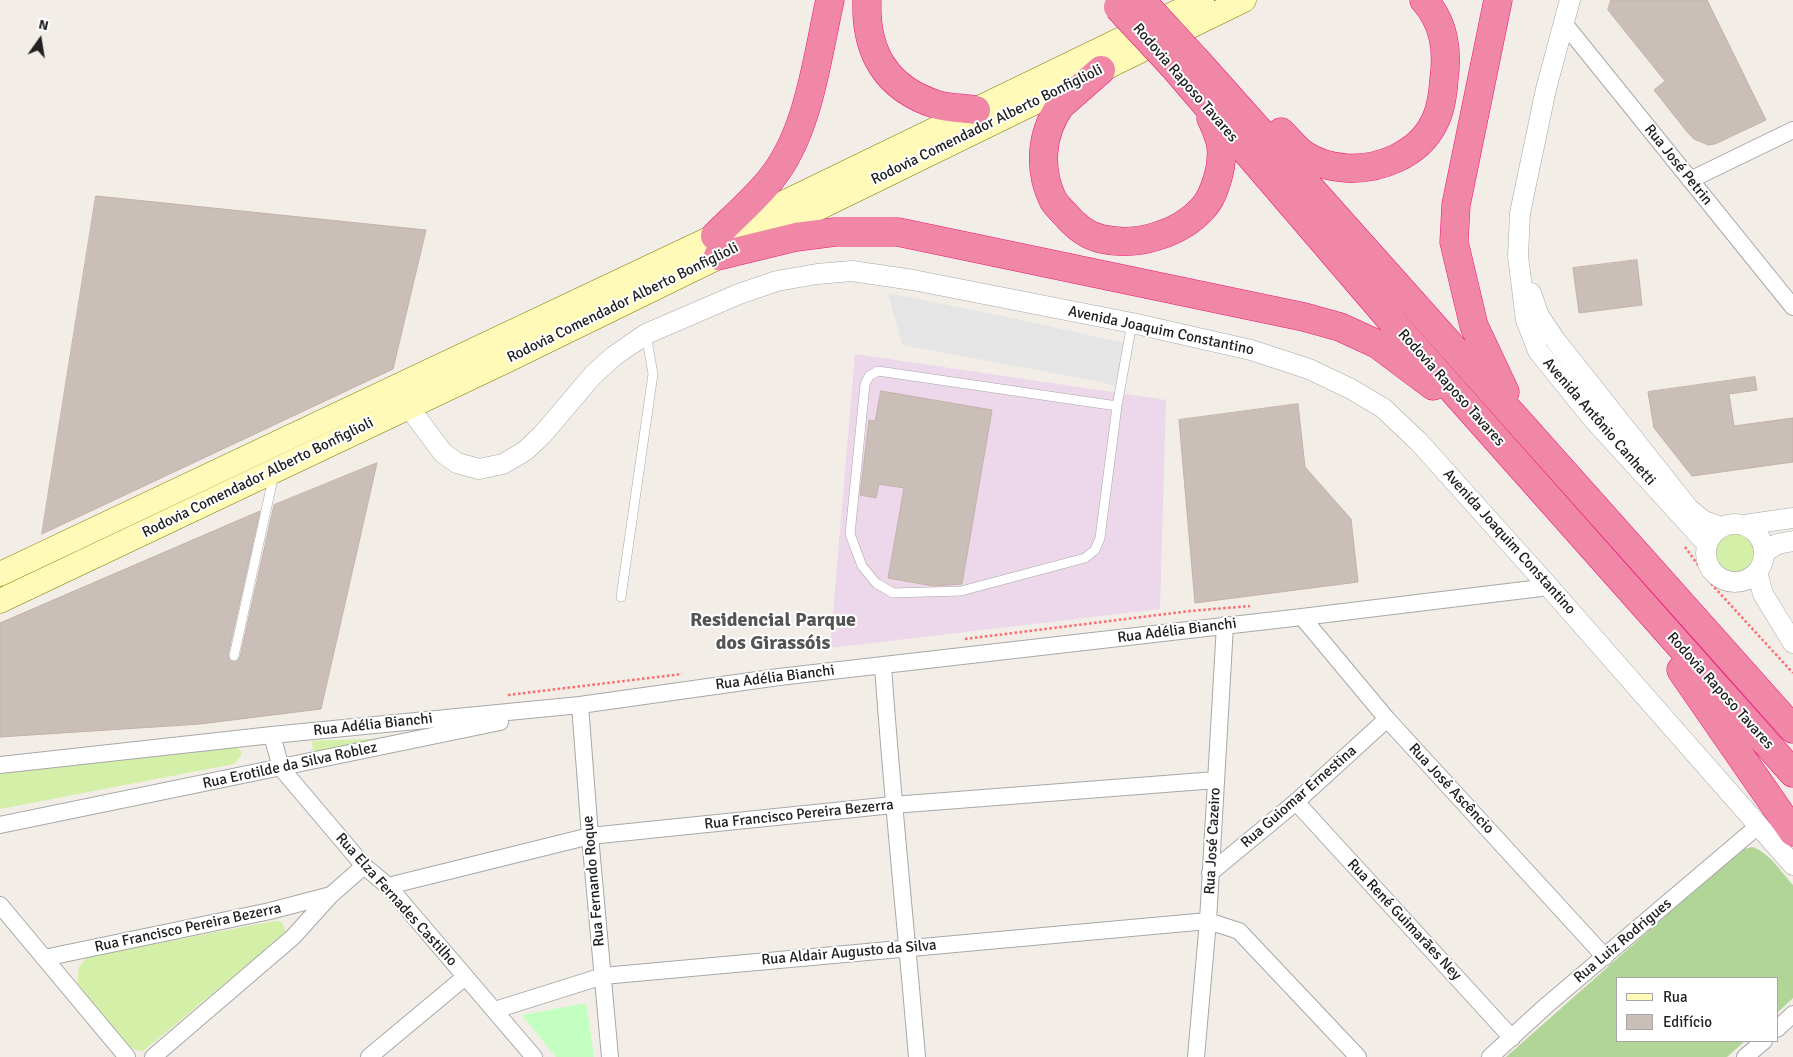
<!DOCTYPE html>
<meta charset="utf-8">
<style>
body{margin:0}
#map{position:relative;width:1793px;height:1057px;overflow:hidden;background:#f2ede6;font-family:Signika,sans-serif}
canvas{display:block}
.legend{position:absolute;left:1616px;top:977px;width:162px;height:65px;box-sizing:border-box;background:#fff;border:1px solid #a6a6a6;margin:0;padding:6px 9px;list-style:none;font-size:15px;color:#212121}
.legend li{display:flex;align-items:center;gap:10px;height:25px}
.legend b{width:25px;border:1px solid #a6a6a6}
.north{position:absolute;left:15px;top:15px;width:50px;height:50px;-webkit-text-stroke:4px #fff;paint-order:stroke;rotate:13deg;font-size:14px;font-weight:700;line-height:20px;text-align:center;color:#212121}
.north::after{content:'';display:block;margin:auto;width:18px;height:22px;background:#212121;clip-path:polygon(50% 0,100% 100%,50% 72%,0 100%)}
</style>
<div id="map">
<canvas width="1793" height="1057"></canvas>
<ul class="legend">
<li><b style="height:6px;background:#fffab7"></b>Rua</li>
<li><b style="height:14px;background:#cabeb9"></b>Edifício</li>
</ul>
<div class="north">N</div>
</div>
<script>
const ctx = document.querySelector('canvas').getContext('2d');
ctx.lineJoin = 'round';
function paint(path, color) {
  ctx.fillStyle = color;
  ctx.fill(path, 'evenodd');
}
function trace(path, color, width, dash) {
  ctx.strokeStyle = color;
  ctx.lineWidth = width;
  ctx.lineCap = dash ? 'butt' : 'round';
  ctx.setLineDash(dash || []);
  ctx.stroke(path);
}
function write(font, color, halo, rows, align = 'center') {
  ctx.font = font + ' Signika,sans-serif';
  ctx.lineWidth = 4;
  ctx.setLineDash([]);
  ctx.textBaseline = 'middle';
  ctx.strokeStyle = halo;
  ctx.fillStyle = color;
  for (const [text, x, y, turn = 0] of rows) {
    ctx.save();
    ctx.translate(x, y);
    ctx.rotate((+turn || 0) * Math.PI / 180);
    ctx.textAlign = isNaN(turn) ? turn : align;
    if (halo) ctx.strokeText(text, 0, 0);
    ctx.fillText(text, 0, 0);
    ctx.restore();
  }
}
paint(new Path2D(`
 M855,354L1166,400L1160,609L830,648Z`), '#ecd8ea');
paint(new Path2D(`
 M1713 553a22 22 0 1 1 44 0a22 22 0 1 1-44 0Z
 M388,738L313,752L312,741Z
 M236,747L241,751V756L234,764L0,809V773Z
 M274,921L282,922L286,933L143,1051L127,1048L77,983L79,967L87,957Z`), '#d4f0a8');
paint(new Path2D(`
 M1752,847C1769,852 1781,872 1793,885V998L1777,1013V978H1617V1041H1745L1727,1057H1506L1740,850Z`), '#b1d597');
paint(new Path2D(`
 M586,1003L594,1057H556L522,1015Z`), '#c3ffc0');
paint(new Path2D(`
 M888,293L1012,318L1124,343L1115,386L1102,382L902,345Z`), '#e5e5e5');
const building = new Path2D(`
 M1611,0H1707L1766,120L1715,144L1708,145L1694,139L1688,133L1654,90L1665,81L1608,10Z
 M96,196L426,230L393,369L42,534Z
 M1637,260L1642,305L1579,313L1573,268Z
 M1755,377L1757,390L1729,394L1734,426L1793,418V462L1692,476L1654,428L1648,392Z
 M881,391L992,410L962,584L933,586L888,578L904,488L879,484L876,498L860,495L869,420L875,421Z
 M1298,404L1305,467L1351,519L1358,582L1195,603L1179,420Z
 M377,463L321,709L200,724L0,737V623L260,511L228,655L230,661L236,662L240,657L274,505Z`);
paint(building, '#cabeb9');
trace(building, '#c5b1a7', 1);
const service = new Path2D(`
 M1117,406L878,371L869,376L865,384L850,534L862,566L876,583L893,593L961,591L1085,558L1095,550L1100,538L1117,406L1132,323
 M621,597L653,374L646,334
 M234,656L274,474`);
const minor = new Path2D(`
 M1563,22L1793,307
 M1690,180L1793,130
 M1302,617L1387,719L1605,957
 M883,666C892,796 906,926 917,1057
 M580,705L590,836L610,1057
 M272,735L281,768L364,866L388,886L534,1057
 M0,765L272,735L580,705L779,677L1302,617L1549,587
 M1296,802L1512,1038
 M0,825L500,722
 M1210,873L1296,802L1387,719
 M388,886L590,836L893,805L1216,780
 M0,905L127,1057
 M44,958L270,911L331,895
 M495,1010L603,976L1208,921L1239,931L1358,1057
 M1777,1029L1793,1014
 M153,1057L293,937L331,895L364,866
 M369,1057L465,977
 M1196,1057L1208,921L1225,625
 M1490,1057L1547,1005L1758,826
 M1745,1057L1764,1041`);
const tertiary = new Path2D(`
 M1570,0L1546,89L1520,213L1518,256L1526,320L1538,351L1592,418L1707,544
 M1531,293L1539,316L1556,341L1689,509L1704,521L1721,527
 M408,406L443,453L457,463L479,469L503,464L525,451L542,435L593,375L614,356L646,334L739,294L777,281L817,274L852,271L913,280L1132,323L1251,350L1309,369L1351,389L1383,408L1419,442L1549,587L1793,865
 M1706 553a29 29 0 1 1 58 0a29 29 0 1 1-58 0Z
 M1744,525L1793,518
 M1764,553L1777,544L1793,541
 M1757,572L1763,594L1793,643`);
const secondary = new Path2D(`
 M0,574L715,236L1202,0
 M0,601L506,361L1244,0`);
const motorway = new Path2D(`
 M867,0C865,52 886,89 938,105C949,108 963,108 976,110
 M1498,0L1456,205L1454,242L1474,326L1505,392
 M1197,61L1793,729
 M1173,66L1395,325L1793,773
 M1101,70L1060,106C1041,134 1038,169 1053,200C1056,205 1061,210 1065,214C1075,226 1087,236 1102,239C1137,247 1180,234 1203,208C1211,200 1215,187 1218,177C1221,167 1222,157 1221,147C1220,137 1215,127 1211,118
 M1281,132C1288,139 1295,148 1303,154C1316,163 1332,167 1346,168C1379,170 1418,155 1434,123C1441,110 1443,94 1444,79C1448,49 1444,23 1424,0
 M715,236C733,218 755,199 771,179C809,132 817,58 830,0
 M718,256L796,237L835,232H898L1304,317L1340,327L1377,344L1433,386
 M1681,670L1793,832`);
trace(service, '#a8a8a8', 10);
trace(minor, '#a8a8a8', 18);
trace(tertiary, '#a8a8a8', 21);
trace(secondary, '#7f7d00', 25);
trace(motorway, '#ed167a', 29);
trace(new Path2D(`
 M1685,547L1714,587L1793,673
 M965,639L1190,611L1250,606
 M508,695L682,674`), '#ff6a6d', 2.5, [2.5, 2.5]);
trace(service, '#fff', 9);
trace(minor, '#fff', 16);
trace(tertiary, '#fff', 20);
trace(secondary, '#fffab7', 24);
trace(motorway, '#f087a7', 28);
const motorwayBridge = new Path2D(`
 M1141,0L1197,61
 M1118,7L1173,66`);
trace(motorwayBridge, '#ed167a', 29, []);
trace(motorwayBridge, '#f087a7', 28);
write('15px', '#212121', '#fff', [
 ["Rodovia Raposo Tavares",1185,83,49],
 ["Rodovia Comendador Alberto Bonfiglioli",987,125,-26],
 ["Rua José Petrin",1678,165,51],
 ["Rodovia Comendador Alberto Bonfiglioli",623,303,-26],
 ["Avenida Joaquim Constantino",1161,331,12],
 ["Rodovia Raposo Tavares",1451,388,48],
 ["Avenida Antônio Canhetti",1599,422,49],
 ["Rodovia Comendador Alberto Bonfiglioli",258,478,-26],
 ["Avenida Joaquim Constantino",1509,542,48],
 ["Rua Adélia Bianchi",1177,631,-7],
 ["Rua Adélia Bianchi",775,678,-7],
 ["Rodovia Raposo Tavares",1720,691,48],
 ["Rua Adélia Bianchi",373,725,-6],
 ["Rua Erotilde da Silva Roblez",290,766,-12],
 ["Rua José Ascêncio",1451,789,47],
 ["Rua Guiomar Ernestina",1299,797,-41],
 ["Rua Francisco Pereira Bezerra",799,815,-6],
 ["Rua José Cazeiro",1213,841,-87],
 ["Rua Fernando Roque",594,881,-95],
 ["Rua Elza Fernades Castilho",396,900,48],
 ["Rua René Guimarães Ney",1404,920,47],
 ["Rua Francisco Pereira Bezerra",188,928,-12],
 ["Rua Luiz Rodrigues",1623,941,-40],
 ["Rua Aldair Augusto da Silva",849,953,-5]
]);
write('bold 20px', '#545454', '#fff', [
 ["Residencial Parque",773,621],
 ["dos Girassóis",773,644]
]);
</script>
